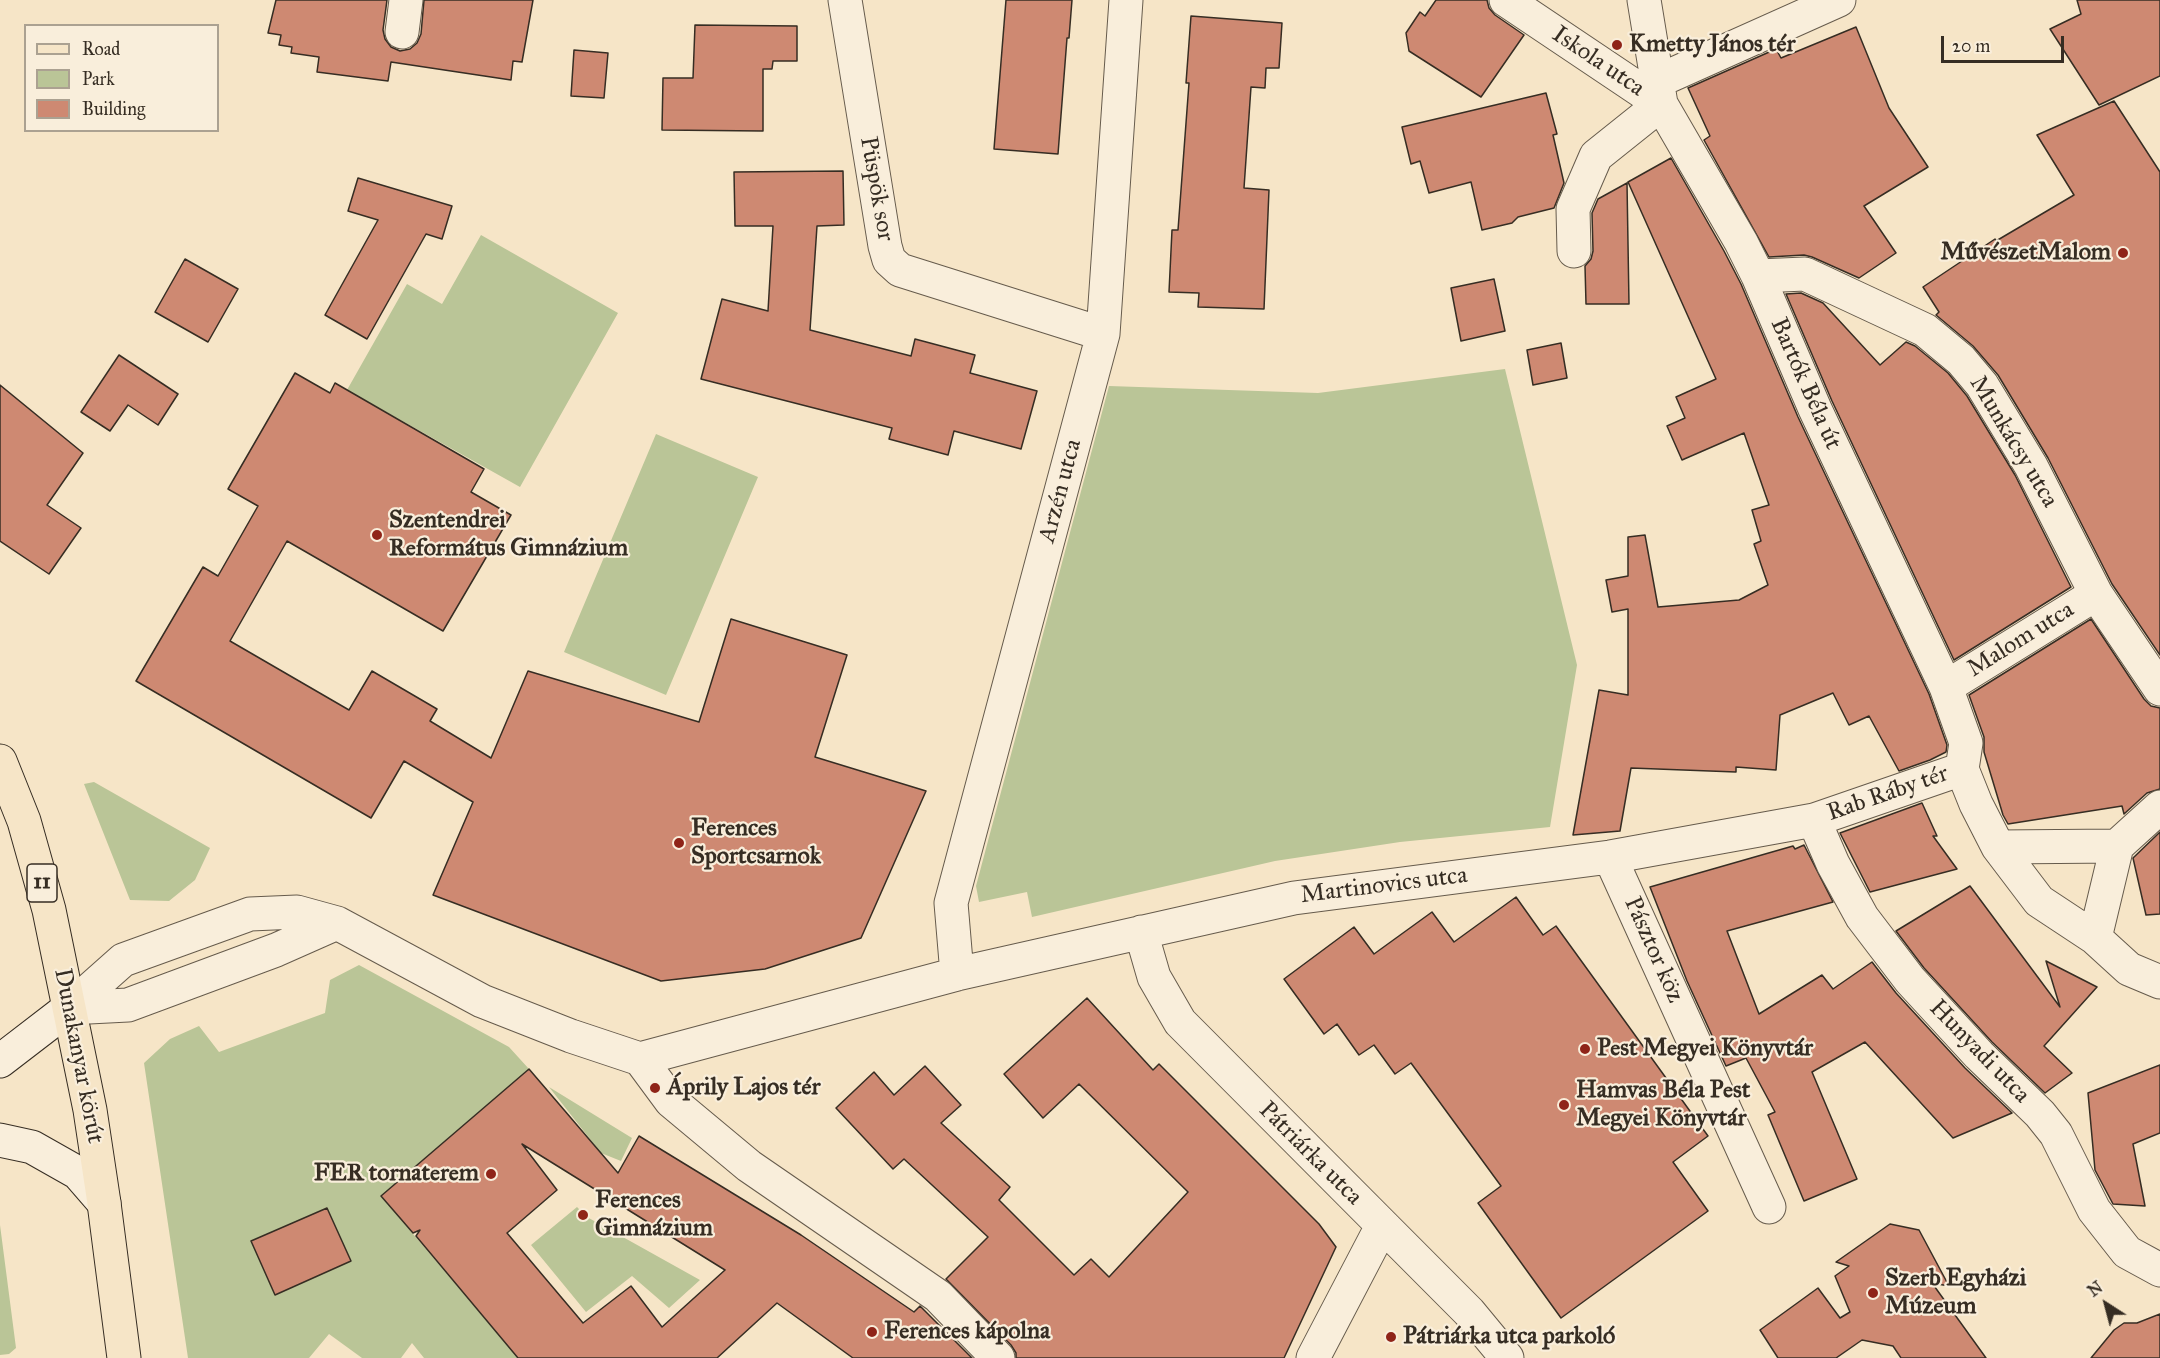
<!DOCTYPE html>
<meta charset="utf-8">
<style>
body{margin:0}
#map{position:relative;width:2160px;height:1358px;overflow:hidden;background:#f6e5c7;font-family:"IM FELL Great Primer",serif}
canvas{display:block}
.legend{position:absolute;left:24px;top:24px;width:195px;height:108px;box-sizing:border-box;background:#f9eedb;border:2px solid #aba191;margin:0;padding:8px 10px;list-style:none;font-size:18px;color:#362d23}
.legend li{display:flex;align-items:center;gap:12px;height:30px}
.legend b{width:30px;border:2px solid #aba191}
.north{position:absolute;left:2076px;top:1274px;width:60px;height:60px;-webkit-text-stroke:4px #f9eedb;paint-order:stroke;rotate:324deg;font-size:16px;font-weight:700;line-height:24px;text-align:center;color:#362d23}
.north::after{content:'';display:block;margin:auto;width:21px;height:27px;background:#362d23;clip-path:polygon(50% 0,100% 100%,50% 72%,0 100%)}
.scale{position:absolute;left:1941px;top:36px;width:123px;height:27px;box-sizing:border-box;border:3px solid #362d23;border-top:0;padding-left:8px;font-size:18px;line-height:21px;white-space:nowrap;color:#362d23;-webkit-text-stroke:4px #f9eedb;paint-order:stroke}
</style>
<div id="map">
<canvas width="2160" height="1358"></canvas>
<ul class="legend">
<li><b style="height:8px;background:#f6e5c7"></b>Road</li>
<li><b style="height:16px;background:#bac597"></b>Park</li>
<li><b style="height:16px;background:#ce8972"></b>Building</li>
</ul>
<div class="north">N</div>
<div class="scale">20 m</div>
</div>
<script>
const ctx = document.querySelector('canvas').getContext('2d');
ctx.lineJoin = 'round';
function paint(path, color) {
  ctx.fillStyle = color;
  ctx.fill(path, 'evenodd');
}
function trace(path, color, width, dash) {
  ctx.strokeStyle = color;
  ctx.lineWidth = width;
  ctx.lineCap = dash ? 'butt' : 'round';
  ctx.setLineDash(dash || []);
  ctx.stroke(path);
}
function write(font, color, halo, rows, align = 'center') {
  ctx.font = font + ' "IM FELL Great Primer",serif';
  ctx.lineWidth = 4.5;
  ctx.setLineDash([]);
  ctx.textBaseline = 'middle';
  ctx.strokeStyle = halo;
  ctx.fillStyle = color;
  for (const [text, x, y, turn = 0] of rows) {
    ctx.save();
    ctx.translate(x, y);
    ctx.rotate((+turn || 0) * Math.PI / 180);
    ctx.textAlign = isNaN(turn) ? turn : align;
    if (halo) ctx.strokeText(text, 0, 0);
    ctx.fillText(text, 0, 0);
    ctx.restore();
  }
}
paint(new Path2D(`
 M481,235L618,313L520,487L347,390L407,284L442,304Z
 M1505,369L1577,665L1550,827L1400,842L1275,861L1032,917L1027,892L979,902L976,886L1109,386L1318,393Z
 M656,434L758,477L666,695L564,652Z
 M94,782L210,848L195,880L169,901L130,900L84,784Z
 M359,965L509,1047L529,1069L381,1196L518,1358H424L412,1343L401,1358H362L329,1334L309,1358H188L144,1063L170,1039L199,1026L219,1052L325,1013L330,980Z
 M549,1087L632,1138L621,1161L601,1153Z
 M577,1207L587,1217L700,1280L669,1308L632,1276L586,1312L531,1245Z
 M0,1225L16,1348L9,1354L0,1355Z`), '#bac597');
const building = new Path2D(`
 M276,0H387L383,30L385,39L391,47L400,51L410,49L417,43L421,34L424,0H533L522,62L513,61L511,80L391,62L388,81L317,72L319,57L291,53L292,47L279,45L281,35L268,33Z
 M1006,0H1072L1069,38H1067L1058,154L994,149Z
 M1436,0H1487L1489,8L1495,15L1524,35L1481,97L1409,51L1406,33L1420,12L1425,16Z
 M2077,0H2160V76L2099,105L2050,29L2081,14Z
 M1191,16L1282,23L1279,68H1266L1265,88L1251,87L1244,188L1269,190L1264,309L1198,307L1199,293L1169,292L1172,230H1178L1189,83H1186Z
 M695,25L797,26V61H773L772,69H763V131L662,130L663,78H693Z
 M1856,27L1889,108L1928,167L1864,206L1896,253L1859,278L1812,257L1804,255L1769,257L1704,140L1710,136L1688,88L1776,49L1781,58Z
 M574,50L608,53L604,98L571,96Z
 M1546,93L1557,134L1553,135L1564,183L1554,208L1518,217L1512,223L1482,230L1471,182L1429,193L1420,161L1411,164L1402,127Z
 M2114,101L2160,172V655L2112,584L2048,458L1998,375L1973,346L1936,315L1939,312L1923,287L1995,239L1996,241L2074,195L2037,135Z
 M1671,158L1724,251L1741,284L1798,417L1929,694L1947,745L1946,752L1930,760L1899,771L1869,716L1849,725L1833,693L1780,715L1776,770L1736,767V772L1631,768L1620,831L1573,835L1599,690L1628,695V609L1612,612L1606,580L1628,576V537L1645,535L1658,607L1739,600L1768,585L1754,544L1761,541L1752,510L1769,505L1744,433L1682,460L1667,426L1685,418L1676,397L1716,379L1628,182Z
 M843,171L844,225L817,226L810,330L911,356L915,339L975,355L970,373L1037,391L1021,449L954,431L948,455L889,439L892,428L701,379L722,299L768,311L773,226H735L734,172Z
 M358,178L452,206L442,239L426,234L367,339L325,315L378,220L348,211Z
 M1627,183L1629,304H1586L1585,266L1591,259L1593,251L1592,213L1598,199Z
 M185,259L238,289L208,342L155,312Z
 M1494,279L1505,331L1461,341L1451,288Z
 M1801,293L1823,303L1880,365L1906,342L1915,346L1948,373L1967,396L2015,475L2071,587L1954,660L1832,401L1786,294Z
 M1561,343L1567,378L1533,385L1527,350Z
 M119,355L178,394L158,425L128,405L110,431L81,412Z
 M295,373L330,393L335,383L484,469L471,492L511,515L443,631L287,541L230,641L349,710L372,671L437,709L430,721L491,758L528,671L699,722L731,619L847,655L815,757L926,791L861,938L765,969L661,981L433,895L473,802L404,761L371,818L136,681L203,567L218,576L258,506L228,489Z
 M0,385L83,453L47,505L81,528L49,574L0,541Z
 M2091,619L2144,699L2151,706L2160,708V789L2147,793L2124,814L2122,806L2008,824L2003,815L1984,752V737L1969,695Z
 M1922,803L1937,836H1933L1957,869L1870,892L1840,833Z
 M2160,832V914L2146,915L2133,858Z
 M1804,845L1833,902L1727,931L1759,1014L1822,975L1833,989L1872,962L1896,993L1965,1068L2012,1113L1953,1138L1865,1042L1812,1072L1857,1179L1804,1201L1768,1115L1775,1112L1746,1058L1726,1066L1687,981L1650,887L1793,846L1795,849Z
 M1970,886L2060,1007L2046,961L2097,987L2044,1046L2072,1073L2045,1093L1992,1042L1924,968L1896,931Z
 M1516,897L1543,935L1556,926L1708,1136L1673,1162L1708,1211L1561,1318L1478,1203L1501,1186L1411,1063L1395,1074L1374,1045L1359,1055L1337,1024L1324,1034L1284,979L1354,927L1374,954L1432,912L1454,942Z
 M1087,998L1153,1070L1159,1064L1319,1224L1336,1247L1284,1358H1016V1353L1011,1345L946,1279L988,1237L904,1159L893,1169L836,1108L874,1072L894,1095L925,1066L961,1105L941,1123L1010,1187L999,1200L1074,1275L1091,1259L1109,1277L1188,1192L1079,1084L1043,1118L1004,1074Z
 M2160,1065V1133L2133,1144L2145,1206L2113,1204L2095,1170L2088,1093Z
 M529,1069L618,1173L639,1136L801,1235L914,1312L920,1306L972,1358H853L777,1303L717,1358H518L416,1236L420,1230L413,1233L381,1196ZM522,1144L704,1257L725,1270L662,1327L631,1286L583,1323L507,1233L557,1190Z
 M327,1208L351,1261L275,1295L251,1241Z
 M1890,1224L1919,1230L1949,1286L1932,1283L1986,1358H1901L1893,1346L1862,1340L1836,1358H1778L1760,1330L1818,1288L1840,1318L1850,1312L1835,1276L1849,1266L1836,1262Z
 M2160,1314V1358H2091L2114,1330L2124,1323H2137Z`);
paint(building, '#ce8972');
trace(building, '#362d23', 1.5);
const minor = new Path2D(`
 M845,0L885,246L889,260L900,270L1103,334
 M1506,0L1661,104
 M1644,0L1661,104L1741,242L1758,276L1815,409L1946,687L1966,743L1962,769L1976,804L1998,847L2039,901L2095,938L2129,969L2160,982
 M402,32L406,0
 M1658,81L1839,0
 M1574,251L1573,209L1596,156L1661,104
 M1758,276L1805,274L1925,330L1961,360L1982,385L2031,466L2096,594L2160,689
 M1946,687L2096,594
 M1814,820L1833,864L1862,917L1910,980L1979,1055L2040,1114L2056,1134L2094,1210L2127,1252L2160,1270
 M2117,846L2160,807
 M1998,847L2117,846L2095,938
 M1610,857L1769,1207
 M1141,932L1154,977L1180,1022L1469,1312L1507,1358
 M957,974L951,903L1103,334L1126,0
 M69,1008L123,960L250,914L297,912L337,923L482,1001L571,1036L640,1059L957,974L1294,898L1610,857L1814,820L1962,769
 M69,1008L128,1005L276,950L337,923
 M640,1059L671,1101L749,1166L938,1296L998,1358
 M1313,1358L1382,1226`);
const secondary = new Path2D(`
 M0,1061L69,1008
 M0,1140L32,1147L78,1173L104,1203`);
const primary = new Path2D(`
 M0,761L24,821L49,910L90,1110L104,1203L124,1358`);
trace(minor, '#665b4c', 35);
trace(secondary, '#362d23', 35);
trace(primary, '#362d23', 35);
trace(minor, '#f9eedb', 33);
trace(secondary, '#f9eedb', 33);
trace(primary, '#f6e5c7', 33);
for (const [x, y, r, color] of [
 [1617,45,6,"#8f2418"],
 [2123,253,6,"#8f2418"],
 [377,535,6,"#8f2418"],
 [679,843,6,"#8f2418"],
 [1585,1049,6,"#8f2418"],
 [655,1088,6,"#8f2418"],
 [1564,1105,6,"#8f2418"],
 [491,1174,6,"#8f2418"],
 [583,1215,6,"#8f2418"],
 [1873,1293,6,"#8f2418"],
 [872,1332,6,"#8f2418"],
 [1391,1337,6,"#8f2418"]
]) {
  const dot = new Path2D();
  dot.arc(x, y, r, 0, 2 * Math.PI);
  ctx.fillStyle = color;
  ctx.fill(dot);
  trace(dot, '#f9eedb', 2);
}
for (const [x, y, w] of [
 [42,883,30]
]) {
  const box = new Path2D();
  box.roundRect(x - w / 2, y - 19, w, 38, 4.5);
  ctx.fillStyle = '#f9eedb';
  ctx.fill(box);
  trace(box, '#362d23', 1.5);
}
write('bold 22px', '#362d23', null, [
 ["11",42,883]
]);
write('bold 24px', '#362d23', '#f9eedb', [
 ["Kmetty János tér",1629,45],
 ["MűvészetMalom",2111,253,"right"],
 ["Szentendrei",389,521],
 ["Református Gimnázium",389,549],
 ["Ferences",691,829],
 ["Sportcsarnok",691,857],
 ["Pest Megyei Könyvtár",1597,1049],
 ["Áprily Lajos tér",667,1088],
 ["Hamvas Béla Pest",1576,1091],
 ["Megyei Könyvtár",1576,1119],
 ["FER tornaterem",479,1174,"right"],
 ["Ferences",595,1201],
 ["Gimnázium",595,1229],
 ["Szerb Egyházi",1885,1279],
 ["Múzeum",1885,1307],
 ["Ferences kápolna",884,1332],
 ["Pátriárka utca parkoló",1403,1337]
], 'left');
write('24px', '#362d23', '#f9eedb', [
 ["Iskola utca",1598,62,34],
 ["Püspök sor",876,189,80],
 ["Bartók Béla út",1805,384,66],
 ["Munkácsy utca",2013,442,59],
 ["Arzén utca",1061,491,-75],
 ["Malom utca",2021,640,-32],
 ["Rab Ráby tér",1888,794,-19],
 ["Martinovics utca",1384,886,-7],
 ["Pásztor köz",1653,950,66],
 ["Hunyadi utca",1979,1052,46],
 ["Dunakanyar körút",78,1056,79],
 ["Pátriárka utca",1310,1154,45]
]);
</script>
